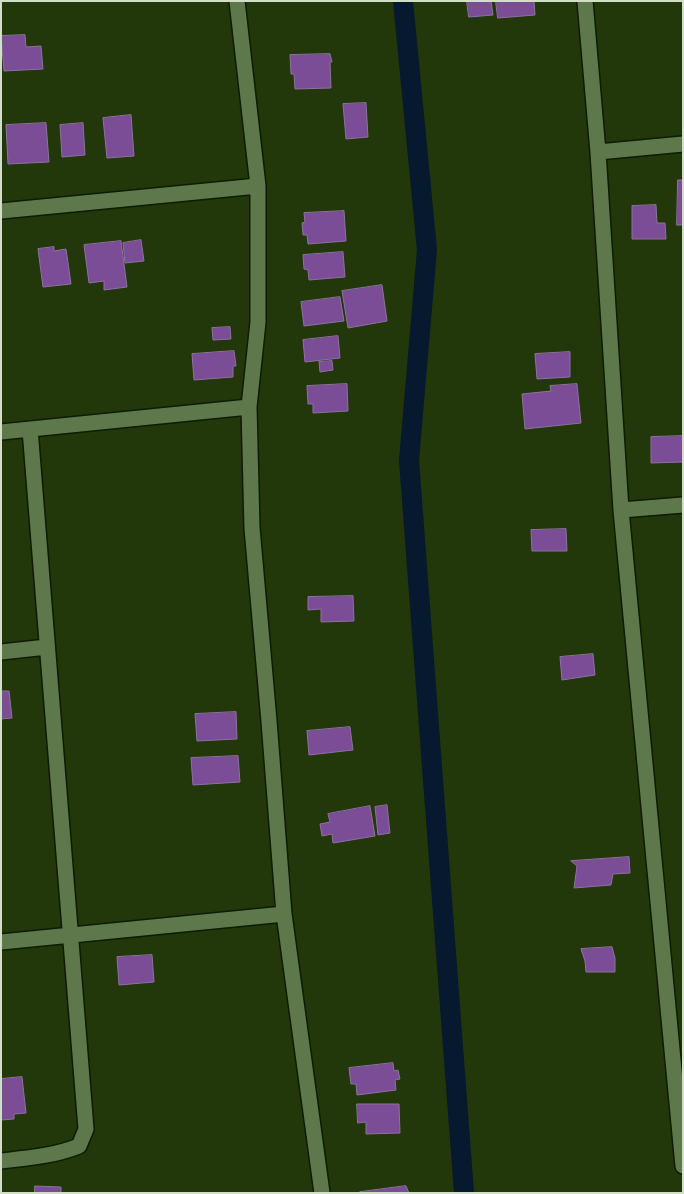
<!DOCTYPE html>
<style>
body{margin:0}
#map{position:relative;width:684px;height:1194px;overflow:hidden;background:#22370a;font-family:Figtree,sans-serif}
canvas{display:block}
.frame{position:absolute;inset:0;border:2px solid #d1dfc6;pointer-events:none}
</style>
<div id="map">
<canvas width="684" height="1194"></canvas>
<div class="frame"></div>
</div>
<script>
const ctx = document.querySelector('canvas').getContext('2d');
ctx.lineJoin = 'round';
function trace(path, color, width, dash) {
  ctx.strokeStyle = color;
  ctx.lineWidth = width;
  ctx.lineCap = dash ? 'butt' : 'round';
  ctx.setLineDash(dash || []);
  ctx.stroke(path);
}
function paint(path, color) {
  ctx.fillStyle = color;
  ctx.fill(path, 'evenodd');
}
trace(new Path2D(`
 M403,1L427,250L409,460L464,1193`), '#06192e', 20);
const building = new Path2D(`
 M467,1H491L493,15L469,17Z
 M496,1H534L535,15L498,18Z
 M25,35L26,47L41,46L43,69L4,71L1,36Z
 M330,54L332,62H330L331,88L295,89L294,74H291L290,55Z
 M366,103L368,137L346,139L343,104Z
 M131,115L134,156L107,158L103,118Z
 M46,123L49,162L8,164L6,125Z
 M83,123L85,155L62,157L60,125Z
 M678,180H683V225H677Z
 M656,205L657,223H665L666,239H632V206Z
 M344,211L346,241L308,244L307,235H303L302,223L305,222L304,213Z
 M141,240L144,261L125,263L123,243Z
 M121,241L127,287L104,290V281L89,283L84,245Z
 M54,247V251L66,249L71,284L43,287L38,249Z
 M343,252L345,277L309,280L308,270L304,269L303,255Z
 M382,285L387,321L348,328L342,291Z
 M340,297L344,321L304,326L301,302Z
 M230,327L231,339L213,340L212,328Z
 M338,336L340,358L305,362L303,340Z
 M234,351L236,366H233V377L194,380L192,354Z
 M570,352V377L537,379L535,354Z
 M332,361L333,370L320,372L319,362Z
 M347,384L348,411L313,413V404H308L307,386Z
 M577,384L581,423L525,429L522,394L551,391L550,386Z
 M683,436V462L651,463V437Z
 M566,529L567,551H532L531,530Z
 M353,596L354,621L321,622V609L308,610V597Z
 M593,654L595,675L562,680L560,657Z
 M1,691H9L12,718L1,719Z
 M236,712L237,739L197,741L195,714Z
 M350,727L353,750L309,755L307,731Z
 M238,756L240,782L193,785L191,758Z
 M387,805L390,833L378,835L375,807Z
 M370,806L375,836L333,843L332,834L322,836L320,824L330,822L328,814Z
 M629,857L630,873L613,874L611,885L574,888L577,866L571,861Z
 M612,947L615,958V972H586L585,961L581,949Z
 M152,955L154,982L119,985L117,957Z
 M393,1063L394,1071L398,1070L400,1079L395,1080L396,1090L357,1095L356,1084H351L349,1068Z
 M22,1077L26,1113L14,1114V1119L1,1120V1079Z
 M357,1104H399L400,1133L366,1134V1122L358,1123Z
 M35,1186L61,1187V1193H35Z
 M406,1186L409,1193H361L360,1192Z`);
paint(building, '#7b4d96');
trace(building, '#8d729f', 1);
const street = new Path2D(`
 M237,1L258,186V322L249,407L252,528L269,721L284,914L322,1193
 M585,1L598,152L621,510L683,1166
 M598,152L683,144
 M1,211L258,186
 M1,432L249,407
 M621,510L683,505
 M1,652L47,647
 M1,942L284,914
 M1,1161C28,1158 54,1156 79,1146L86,1129L30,429`);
trace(street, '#0d1d00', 18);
trace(street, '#5f784b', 15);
</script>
